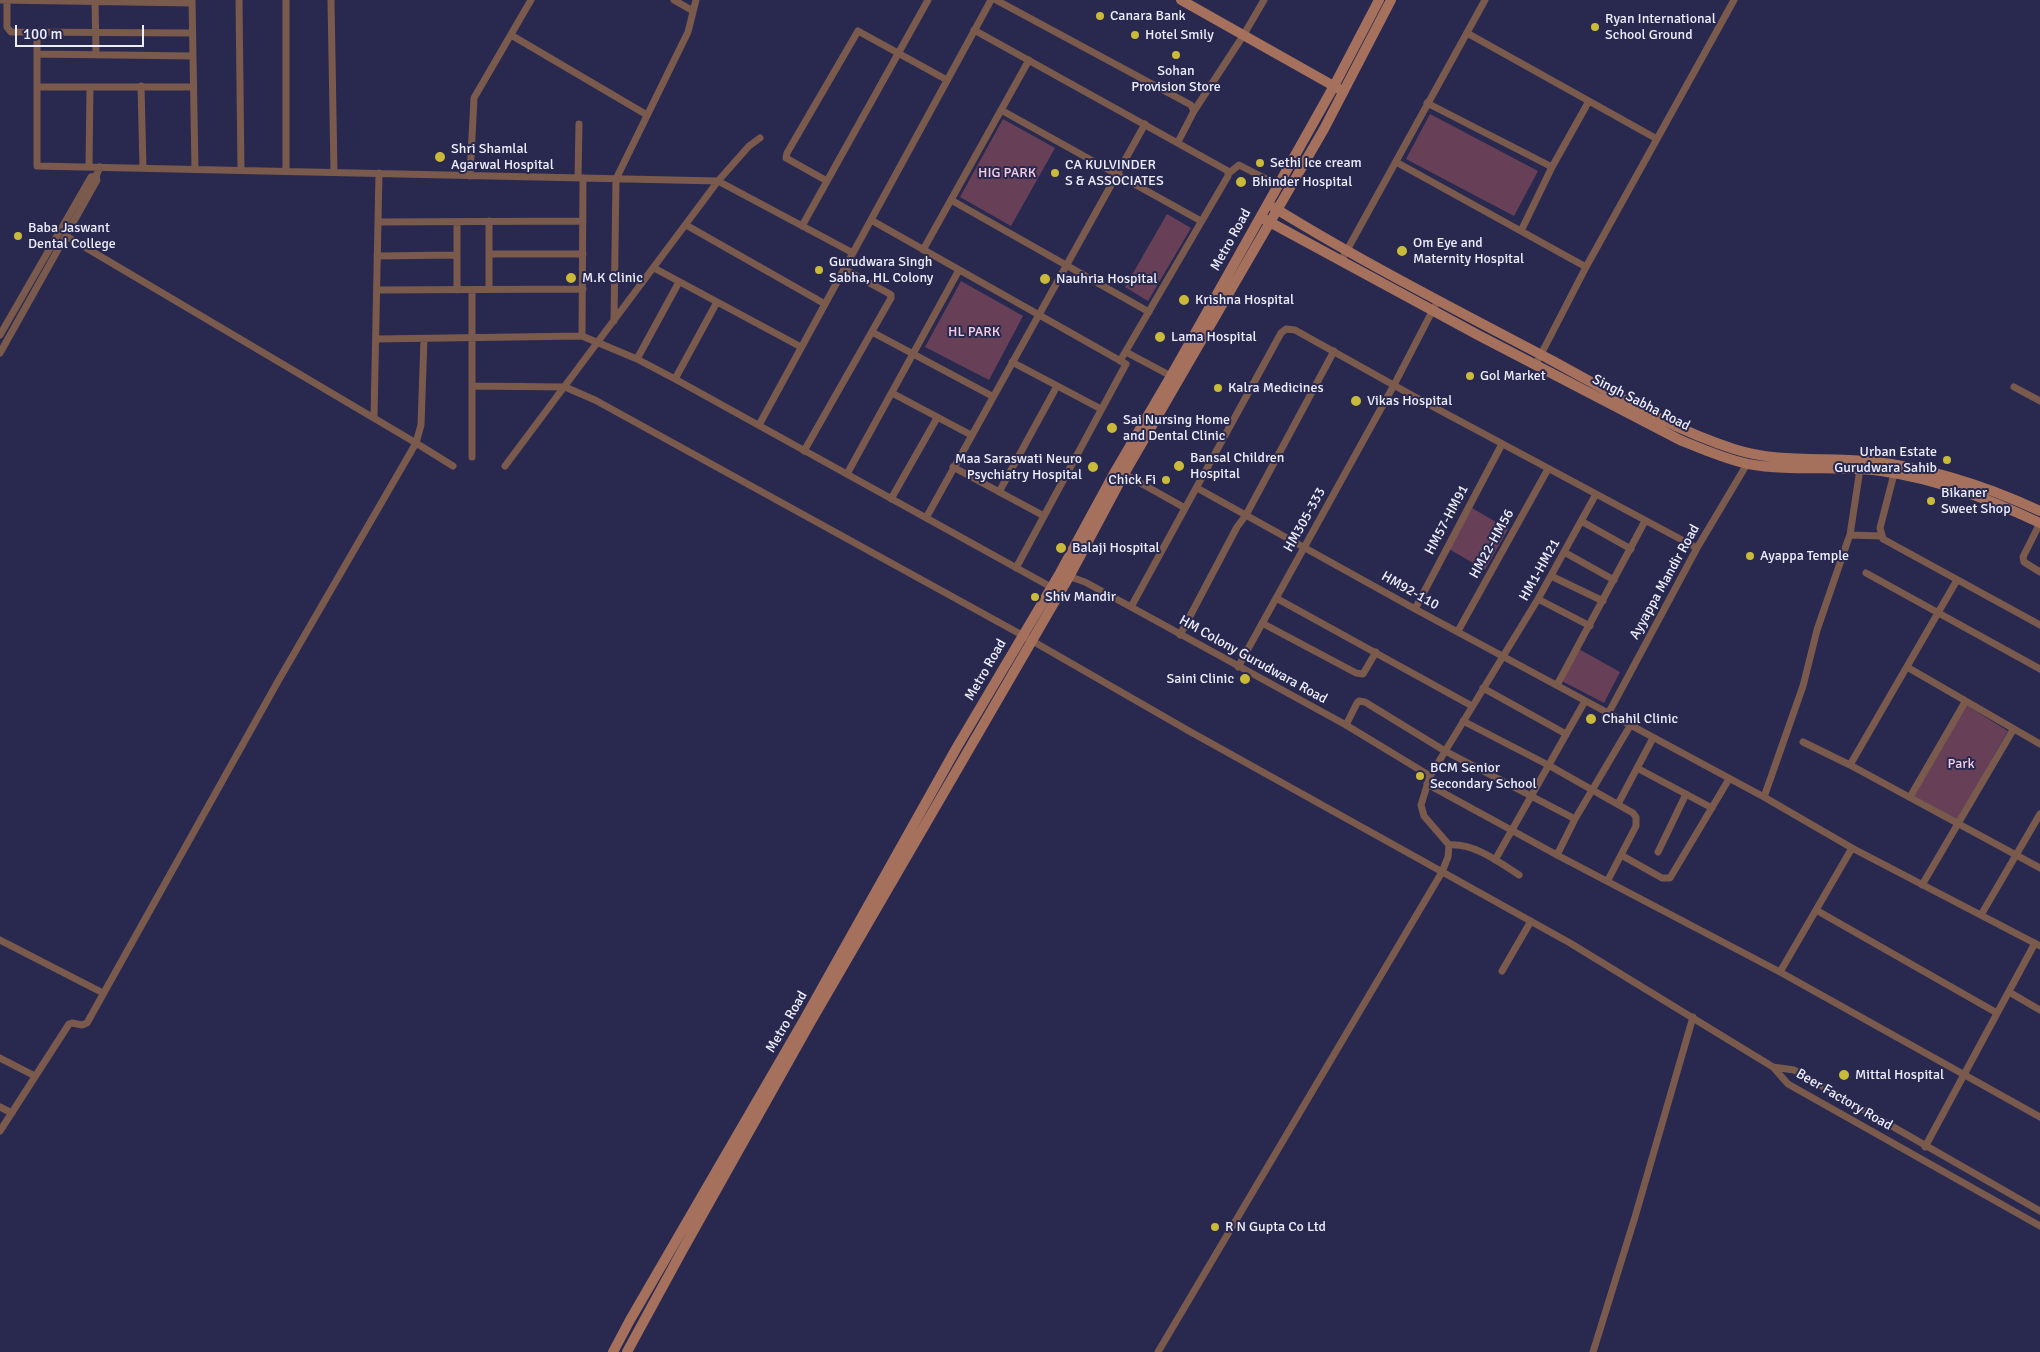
<!DOCTYPE html>
<style>
body{margin:0}
#map{position:relative;width:2040px;height:1352px;overflow:hidden;background:#29284e;font-family:Signika,sans-serif}
canvas{display:block}
.scale{position:absolute;left:15px;top:25px;width:129px;height:22px;box-sizing:border-box;border:2px solid #edeefd;border-top:0;padding-left:6px;font-size:15px;line-height:18px;white-space:nowrap;color:#edeefd;-webkit-text-stroke:4px #29284e;paint-order:stroke}
</style>
<div id="map">
<canvas width="2040" height="1352"></canvas>
<div class="scale">100 m</div>
</div>
<script>
const ctx = document.querySelector('canvas').getContext('2d');
ctx.lineJoin = 'round';
function paint(path, color) {
  ctx.fillStyle = color;
  ctx.fill(path, 'evenodd');
}
function trace(path, color, width, dash) {
  ctx.strokeStyle = color;
  ctx.lineWidth = width;
  ctx.lineCap = dash ? 'butt' : 'round';
  ctx.setLineDash(dash || []);
  ctx.stroke(path);
}
function write(font, color, halo, rows, align = 'center') {
  ctx.font = font + ' Signika,sans-serif';
  ctx.lineWidth = 4;
  ctx.setLineDash([]);
  ctx.textBaseline = 'middle';
  ctx.strokeStyle = halo;
  ctx.fillStyle = color;
  for (const [text, x, y, turn = 0] of rows) {
    ctx.save();
    ctx.translate(x, y);
    ctx.rotate((+turn || 0) * Math.PI / 180);
    ctx.textAlign = isNaN(turn) ? turn : align;
    if (halo) ctx.strokeText(text, 0, 0);
    ctx.fillText(text, 0, 0);
    ctx.restore();
  }
}
paint(new Path2D(`
 M1430,114L1538,171L1514,216L1406,159Z
 M1003,119L1055,148L1011,226L960,197Z
 M1167,214L1191,228L1148,301L1125,287Z
 M961,281L1023,316L989,380L925,347Z
 M1472,508L1508,529L1485,570L1449,549Z
 M1577,648L1620,672L1604,703L1560,680Z
 M1966,705L2008,731L1957,820L1914,796Z`), '#674058');
trace(new Path2D(`
 M0,0L192,3
 M7,0V27L11,32L192,33
 M95,0L96,54
 M192,0L195,169
 M239,0L241,170
 M286,0V171
 M331,0L334,172
 M674,0L693,11
 M996,0L1191,105L1194,111L1178,142
 M974,30L1228,171V176L1120,361
 M37,32V166L718,181L853,253
 M1467,33L1657,139
 M511,35L647,115
 M37,54L193,56
 M141,86L143,168
 M37,87H193
 M1427,103L1552,167
 M1001,110L1201,221
 M1194,111L1243,36L1264,0
 M1396,162L1586,267
 M89,167L90,87
 M1229,173L1239,165L1278,185
 M470,176L474,98L531,0
 M578,178L579,124
 M827,181L786,158L787,153L858,31L947,80
 M951,200L1149,312
 M871,220L1126,364L1016,568
 M489,221V289
 M378,222L583,221
 M686,225L825,304
 M802,226L928,0
 M1521,231L1552,167L1589,101
 M923,250L1029,60
 M489,254H583
 M377,256L457,255
 M1341,261L1485,0
 M654,268L801,347
 M377,290L583,289
 M457,290V222
 M614,321L616,179L688,32L696,0
 M872,332L992,396
 M0,335L91,177L96,176
 M582,336L583,178
 M376,339L582,336L637,359L675,379L1051,587
 M424,339L421,425L416,443L453,466
 M1126,352L1171,376
 M0,353L97,180L96,176L100,167
 M637,359L679,282
 M1012,362L1101,409
 M1536,364L1586,267L1734,0
 M675,379L717,302
 M472,386L565,387L595,400L1022,635L1189,731L1482,894L1570,943L1773,1067L1788,1084L2040,1226
 M2014,387L2040,401
 M892,393L971,435
 M374,417L379,173
 M759,425L991,0
 M804,451L891,298V295L888,293L844,269
 M472,457V290
 M505,466L718,181L749,146L760,138
 M953,467L1044,516
 M1121,472L1185,508
 M847,474L959,270
 M1894,474L1880,528L1883,539L2040,625
 M1197,488L1415,609L1764,797L1852,848L2040,946
 M999,492L1057,386
 M891,499L937,418
 M926,518L1145,124
 M1581,521L1631,549
 M2040,523L2023,557L2024,562L2040,572
 M1850,535L1860,469
 M1564,552L1614,580
 M1866,573L2040,669
 M1065,575L1085,582L1131,607L1346,725L1430,776
 M1551,576L1603,601
 M1276,598L1472,706
 M1538,599L1590,626
 M1131,607L1281,333L1286,329L1295,330L1415,397L1697,548
 M1415,609L1502,444
 M1262,623L1356,673L1363,674L1376,652
 M1458,631L1548,469
 M1180,635L1237,527L1246,515L1334,351
 M1238,667L1394,385L1438,300
 M1907,667L2040,744
 M1557,685L1645,521
 M1483,688L1566,734
 M1608,714L1697,548L1747,464
 M1463,721L1550,766L1633,813L1636,817V826L1608,880
 M1346,725L1357,703L1359,701L1365,702L1445,751L1575,819
 M1803,742L1850,765L2040,868
 M1850,765L1957,580
 M1637,768L1712,808
 M1427,784L1557,855L1780,972L2040,1117
 M1764,797L1803,686L1817,630L1848,540L1850,535L1881,536
 M1910,797L1965,702
 M1618,804L1653,738
 M1449,845C1474,843 1499,862 1519,875
 M1658,852L1686,794
 M1557,855L1575,819L1630,726
 M1621,855L1662,878H1670L1729,779
 M1495,860L1585,701
 M1922,885L2013,730
 M1816,910L1997,1013
 M1981,915L2040,814
 M0,940L103,993
 M1502,971L1531,921
 M1780,972L1852,848
 M2009,992L2040,1010
 M0,1058L35,1076
 M1773,1067L1794,1070L2040,1211
 M0,1107L12,1113
 M0,1131L69,1024L72,1023L82,1025L87,1023L277,683L416,443L66,236
 M1925,1147L2035,943
 M1158,1352L1442,872L1448,857L1449,845L1424,816L1421,805L1430,776L1538,599L1596,494
 M1593,1352L1635,1217L1693,1017`), '#7a5a4d', 7);
trace(new Path2D(`
 M1181,0L1339,89
 M1273,207C1362,262 1456,310 1549,359C1609,391 1668,428 1734,449C1777,463 1823,457 1867,461C1929,467 1984,485 2040,511
 M1264,219L1478,335L1680,440C1702,449 1725,459 1748,464C1792,472 1837,465 1881,471C1937,479 1989,499 2040,523
 M613,1352L630,1320L804,1020L957,747L1060,573L1116,470L1171,376L1334,86L1379,0
 M627,1352L682,1251L810,1023L1069,577L1124,474L1324,129L1391,0`), '#a5715d', 10);
for (const [x, y, r, color] of [
 [1100,16,5,"#c9ba3a"],
 [1595,27,5,"#c9ba3a"],
 [1135,35,5,"#c9ba3a"],
 [1176,55,5,"#c9ba3a"],
 [440,157,6,"#c9ba3a"],
 [1260,163,5,"#c9ba3a"],
 [1055,173,5,"#c9ba3a"],
 [1241,182,6,"#c9ba3a"],
 [18,236,5,"#c9ba3a"],
 [1402,251,6,"#c9ba3a"],
 [819,270,5,"#c9ba3a"],
 [571,278,6,"#c9ba3a"],
 [1045,279,6,"#c9ba3a"],
 [1184,300,6,"#c9ba3a"],
 [1160,337,6,"#c9ba3a"],
 [1470,376,5,"#c9ba3a"],
 [1218,388,5,"#c9ba3a"],
 [1356,401,6,"#c9ba3a"],
 [1112,428,6,"#c9ba3a"],
 [1947,460,5,"#c9ba3a"],
 [1179,466,6,"#c9ba3a"],
 [1093,467,6,"#c9ba3a"],
 [1166,480,5,"#c9ba3a"],
 [1931,501,5,"#c9ba3a"],
 [1061,548,6,"#c9ba3a"],
 [1750,556,5,"#c9ba3a"],
 [1035,597,5,"#c9ba3a"],
 [1245,679,6,"#c9ba3a"],
 [1591,719,6,"#c9ba3a"],
 [1420,776,5,"#c9ba3a"],
 [1844,1075,6,"#c9ba3a"],
 [1215,1227,5,"#c9ba3a"]
]) {
  const dot = new Path2D();
  dot.arc(x, y, r, 0, 2 * Math.PI);
  ctx.fillStyle = color;
  ctx.fill(dot);
  trace(dot, '#29284e', 2);
}
write('14px', '#edeefd', '#29284e', [
 ["Canara Bank",1110,16],
 ["Ryan International",1605,19],
 ["School Ground",1605,35],
 ["Hotel Smily",1145,35],
 ["Sohan",1176,71,"center"],
 ["Provision Store",1176,87,"center"],
 ["Shri Shamlal",451,149],
 ["Agarwal Hospital",451,165],
 ["Sethi Ice cream",1270,163],
 ["CA KULVINDER",1065,165],
 ["S & ASSOCIATES",1065,181],
 ["Bhinder Hospital",1252,182],
 ["Baba Jaswant",28,228],
 ["Dental College",28,244],
 ["Om Eye and",1413,243],
 ["Maternity Hospital",1413,259],
 ["Gurudwara Singh",829,262],
 ["Sabha, HL Colony",829,278],
 ["M.K Clinic",582,278],
 ["Nauhria Hospital",1056,279],
 ["Krishna Hospital",1195,300],
 ["Lama Hospital",1171,337],
 ["Gol Market",1480,376],
 ["Kalra Medicines",1228,388],
 ["Vikas Hospital",1367,401],
 ["Sai Nursing Home",1123,420],
 ["and Dental Clinic",1123,436],
 ["Urban Estate",1937,452,"right"],
 ["Gurudwara Sahib",1937,468,"right"],
 ["Bansal Children",1190,458],
 ["Hospital",1190,474],
 ["Maa Saraswati Neuro",1082,459,"right"],
 ["Psychiatry Hospital",1082,475,"right"],
 ["Chick Fi",1156,480,"right"],
 ["Bikaner",1941,493],
 ["Sweet Shop",1941,509],
 ["Balaji Hospital",1072,548],
 ["Ayappa Temple",1760,556],
 ["Shiv Mandir",1045,597],
 ["Saini Clinic",1234,679,"right"],
 ["Chahil Clinic",1602,719],
 ["BCM Senior",1430,768],
 ["Secondary School",1430,784],
 ["Mittal Hospital",1855,1075],
 ["R N Gupta Co Ltd",1225,1227]
], 'left');
write('14px', '#f5cde5', '#29284e', [
 ["HIG PARK",1007,173],
 ["HL PARK",974,332],
 ["Park",1961,764]
]);
write('14px', '#edeefd', '#29284e', [
 ["Metro Road",1231,240,-61],
 ["Singh Sabha Road",1641,403,27],
 ["HM305-333",1305,520,-61],
 ["HM57-HM91",1447,520,-62],
 ["HM22-HM56",1492,544,-61],
 ["HM1-HM21",1540,570,-61],
 ["Ayyappa Mandir Road",1665,582,-61],
 ["HM92-110",1410,591,29],
 ["HM Colony Gurudwara Road",1253,660,29],
 ["Metro Road",986,670,-60],
 ["Metro Road",787,1022,-60],
 ["Beer Factory Road",1844,1100,30]
]);
</script>
